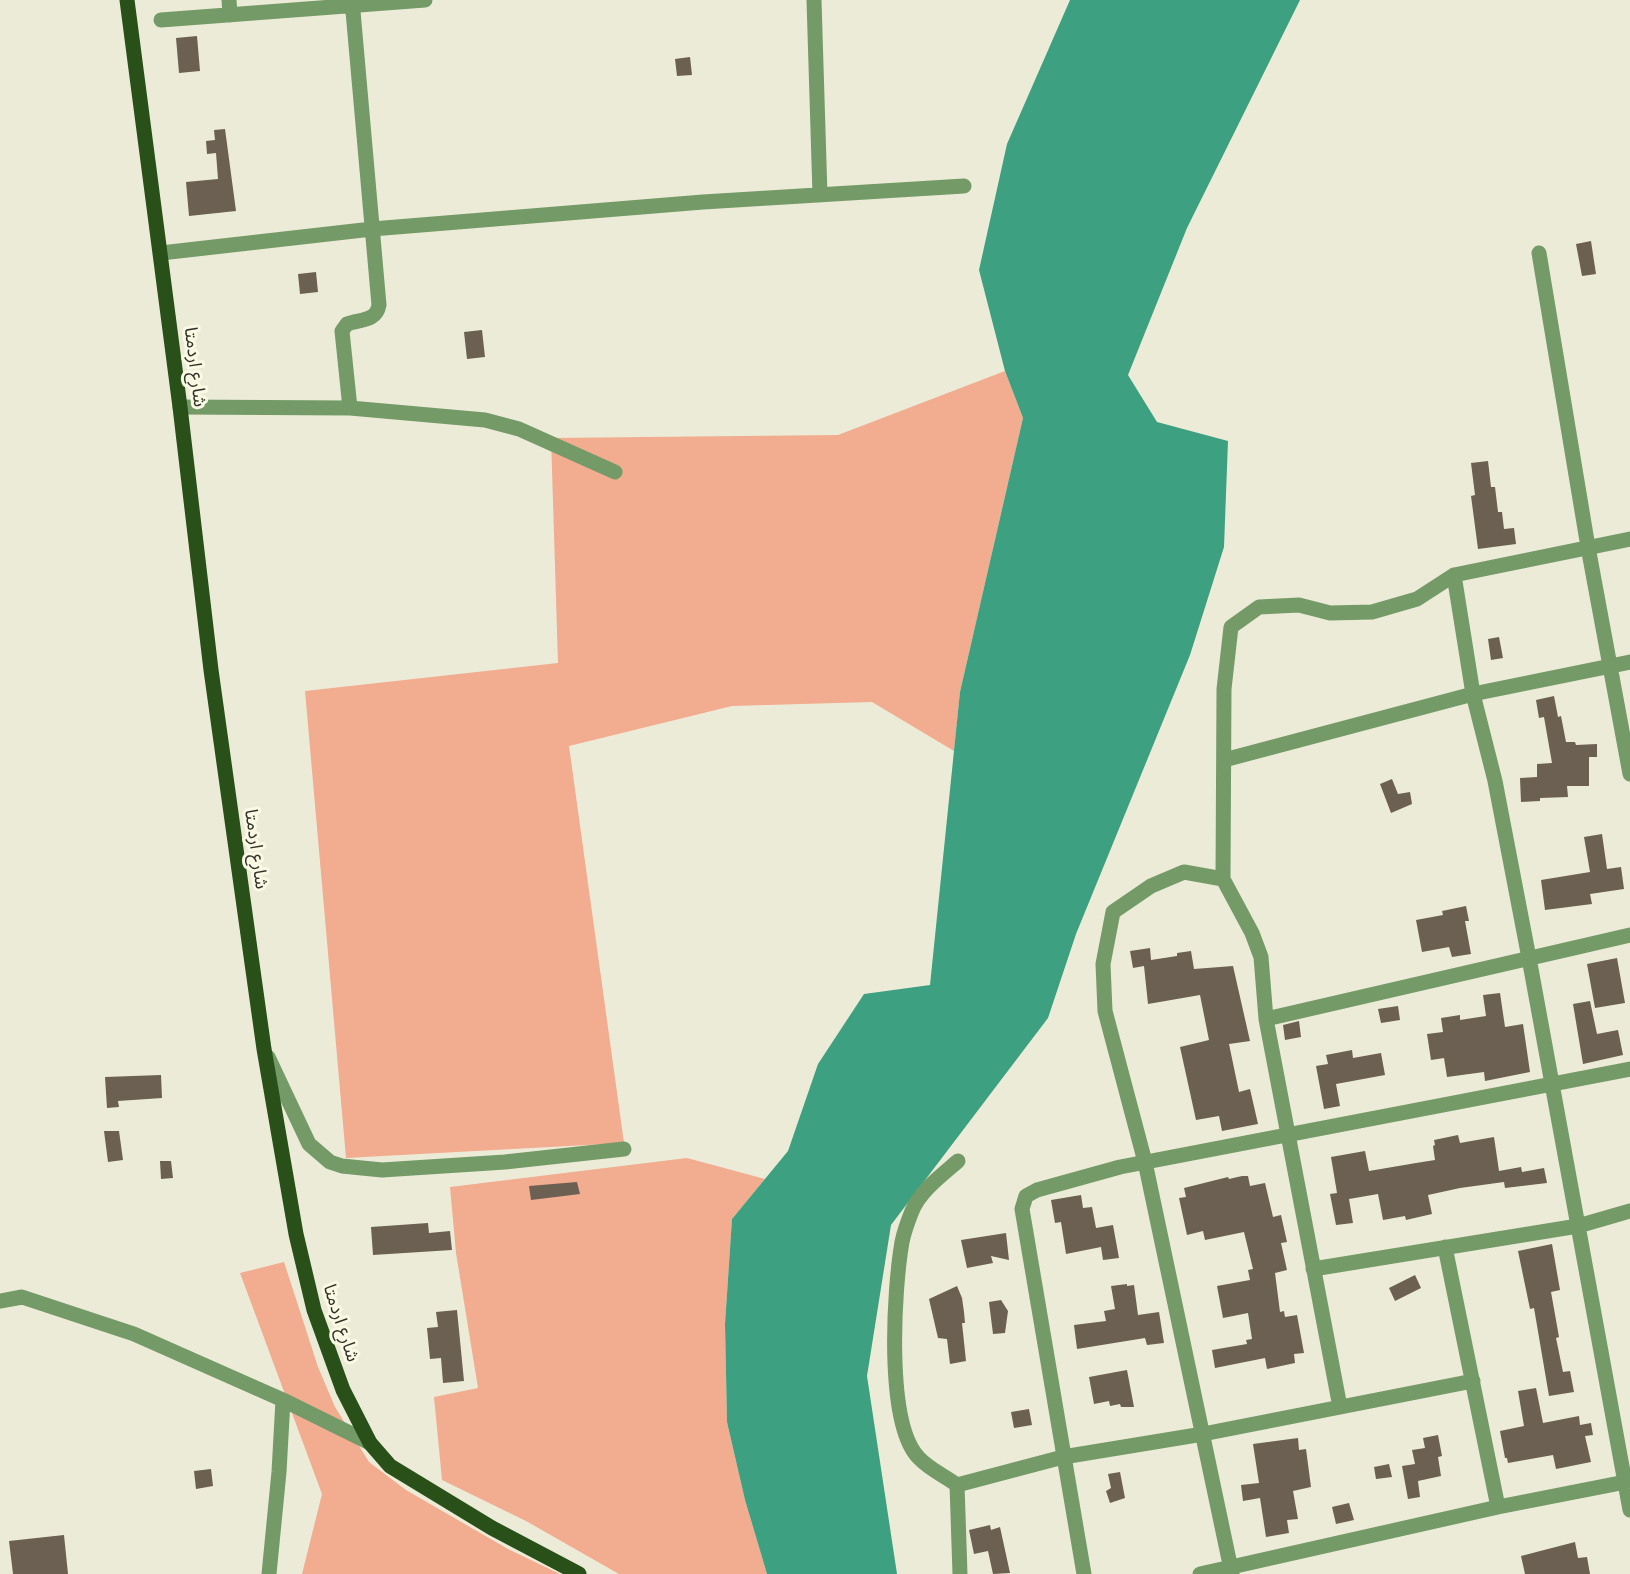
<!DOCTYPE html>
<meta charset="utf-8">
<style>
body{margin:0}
canvas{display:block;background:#ecebd7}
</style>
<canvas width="1630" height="1574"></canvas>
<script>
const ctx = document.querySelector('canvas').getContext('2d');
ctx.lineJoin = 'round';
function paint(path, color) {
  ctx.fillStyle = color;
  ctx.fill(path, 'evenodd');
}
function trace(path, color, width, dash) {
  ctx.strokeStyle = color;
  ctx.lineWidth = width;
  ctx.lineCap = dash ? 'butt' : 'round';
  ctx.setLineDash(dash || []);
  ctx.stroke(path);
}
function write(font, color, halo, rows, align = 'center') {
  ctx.font = font + ' Inter,"Noto Sans Arabic",sans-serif';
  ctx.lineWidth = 6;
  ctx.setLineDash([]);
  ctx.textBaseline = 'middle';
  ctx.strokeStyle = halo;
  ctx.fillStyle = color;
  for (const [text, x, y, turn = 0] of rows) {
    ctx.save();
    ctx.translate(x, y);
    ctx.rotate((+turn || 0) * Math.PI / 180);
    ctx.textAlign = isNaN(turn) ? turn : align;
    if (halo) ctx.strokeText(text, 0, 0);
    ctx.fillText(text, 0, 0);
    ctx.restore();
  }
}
paint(new Path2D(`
 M1005,371L1023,418L960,692L954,751L872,702L732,706L569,746L624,1143L346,1158L305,691L558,663L551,438L838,435Z
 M687,1158L765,1179L732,1219L725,1324L727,1422L745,1500L767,1574H619L526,1521L442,1480L434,1397L478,1388L456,1253L450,1187Z
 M284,1262L318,1367L335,1407L369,1462L406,1490L508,1549L560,1574H302L322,1494L240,1273Z`), '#f2ac8f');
paint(new Path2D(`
 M1070,0H1300L1187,228L1128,375L1157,422L1228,441L1224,547L1190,655L1076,934L1048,1018L891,1225L867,1376L897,1574H767L745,1500L727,1422L725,1324L732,1219L788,1151L818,1064L864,994L930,985L960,692L1023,418L1005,371L979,270L1007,144Z`), '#3da081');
paint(new Path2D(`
 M197,36L200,71L179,73L176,38Z
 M690,57L692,75L677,76L675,59Z
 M225,129L236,211L189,216L186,182L218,179L216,153L207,154L206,141L215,140L214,130Z
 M1591,241L1596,274L1582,276L1576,244Z
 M316,272L318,292L300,294L298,274Z
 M482,330L485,357L467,359L464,332Z
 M1488,461L1491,487H1495L1498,512H1502L1504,529L1514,528L1516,544L1478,549L1471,496L1475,495L1471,463Z
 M1499,637L1503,658L1491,660L1488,639Z
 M1554,696L1558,717L1561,716L1566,742H1575L1576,745L1597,744V757H1589V786H1567L1568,797L1540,798V801L1521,802L1520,778L1537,777V764L1552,763L1544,717L1539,718L1536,700Z
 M1392,779L1398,794L1410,792L1412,804L1391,813L1380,784Z
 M1602,834L1607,869L1621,867L1624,889L1590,894L1592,904L1545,910L1541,880L1590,872L1584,837Z
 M1466,906L1469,921H1465L1471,954L1452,957L1449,947L1422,952L1416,920L1443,915L1442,911Z
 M1150,948L1151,960L1177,956V953L1191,951L1194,969L1233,966L1250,1041L1229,1044L1239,1092L1250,1089L1258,1124L1222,1131L1219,1116L1196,1120L1180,1047L1209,1040L1200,995L1148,1004L1144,966L1133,968L1130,951Z
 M1617,958L1625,1003L1595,1008L1587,964Z
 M1500,993L1505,1027L1523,1024L1530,1072L1485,1081L1484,1072L1447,1077L1444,1058L1431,1060L1427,1034L1443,1032L1441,1018L1460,1015V1020L1486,1016L1483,995Z
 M1590,1001L1597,1034L1618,1030L1623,1055L1583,1064L1573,1004Z
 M1398,1006L1400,1020L1381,1023L1378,1009Z
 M1299,1021L1301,1037L1285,1040L1283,1025Z
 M1352,1050L1353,1058L1381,1053L1385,1075L1336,1084L1340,1106L1324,1109L1316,1066L1328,1064L1326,1055Z
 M161,1075L162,1098L118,1101L119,1107L107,1108L105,1077Z
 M104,1131H119L123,1160L108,1162Z
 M1458,1135L1460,1143L1494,1137L1499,1171L1521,1167L1522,1172L1544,1168L1547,1183L1505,1188L1504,1182L1460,1188L1428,1195L1432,1214L1406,1220L1405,1216L1383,1220L1378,1194L1349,1199L1353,1223L1336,1225L1330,1194L1337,1193L1331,1157L1365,1151L1369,1171L1416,1163L1435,1160L1433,1146L1435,1145L1434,1140Z
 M160,1161H171L173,1178L161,1179Z
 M1242,1176H1248L1250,1186L1265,1183L1273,1217L1281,1215L1287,1242L1281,1243L1287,1270L1275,1273L1280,1312L1284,1311L1285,1317L1297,1315L1304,1353L1294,1354L1295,1363L1267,1369L1265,1358L1215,1368L1212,1350L1247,1344L1246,1340L1252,1339L1248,1313L1223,1318L1217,1286L1250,1280L1248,1270L1253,1269L1244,1232L1205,1240L1203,1231L1187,1235L1179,1198L1186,1197L1184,1188L1228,1177L1229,1179Z
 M577,1182L580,1194L531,1200L529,1186Z
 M1081,1195L1083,1208L1092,1207L1096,1228L1113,1225L1119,1258L1103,1260L1101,1247L1066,1254L1061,1222L1055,1223L1051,1200Z
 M428,1223L429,1233L450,1231L452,1250L373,1255L371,1227Z
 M1006,1233L1009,1260L991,1256L993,1263L967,1268L961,1240Z
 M1552,1244L1560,1290L1551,1292L1559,1337L1556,1338L1563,1372L1570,1371L1574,1392L1549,1396L1534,1308L1530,1309L1518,1251Z
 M1415,1275L1421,1288L1395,1301L1389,1288Z
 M1127,1284V1286L1134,1285L1138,1315L1159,1312L1164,1343L1147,1345L1145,1338L1077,1349L1074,1325L1106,1321L1104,1311L1115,1309L1111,1286Z
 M957,1286L962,1298L964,1312L965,1323H962L966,1361L950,1364L947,1339L938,1338L929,1299Z
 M1001,1300L1008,1311L1005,1333L993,1334L989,1302Z
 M457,1310L464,1381L443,1383L441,1358L430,1359L427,1328L438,1327L436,1312Z
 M1127,1370L1134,1407H1121L1120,1404L1110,1406L1109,1401L1094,1404L1089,1377Z
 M1536,1388L1543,1423L1579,1416L1580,1425L1591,1423L1593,1435L1585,1436L1591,1462L1556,1469L1553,1455L1508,1463L1507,1458H1505L1500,1431L1524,1426L1518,1391Z
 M1029,1409L1032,1425L1014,1428L1011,1412Z
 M1438,1435L1442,1456L1438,1457L1441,1476L1418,1481L1420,1497L1408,1499L1402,1466L1415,1464L1412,1450L1425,1448L1423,1438Z
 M1298,1438L1299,1450L1306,1449L1311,1487L1293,1491L1298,1519L1287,1520L1289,1533L1266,1537L1260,1498L1243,1501L1241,1485L1259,1483L1253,1444Z
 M1389,1464L1392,1477L1376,1479L1374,1467Z
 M211,1469L213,1486L196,1489L194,1471Z
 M1120,1472L1125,1498L1110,1503L1106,1491L1111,1488L1108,1474Z
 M1349,1503L1354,1520L1336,1524L1332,1507Z
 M990,1525L991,1530L1000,1527L1010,1573L993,1574L988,1551L974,1554L969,1530Z
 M64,1535L68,1574H13L9,1541Z
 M1575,1542L1578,1558L1587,1557L1590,1574H1525L1521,1556Z`), '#6b6051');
trace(new Path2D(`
 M229,0L230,15
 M814,0L820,195
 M161,20L425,0
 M161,253L372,229L703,202L964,186
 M1539,253L1588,547L1630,774
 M180,407L350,408L485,420L519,429L615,472
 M350,408L342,331L347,324C360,319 376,322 379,305L352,0
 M1454,575L1473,694L1495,781L1529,958L1630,1510
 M1224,760L1473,694L1630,662
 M1223,879L1224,689L1231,627L1259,607L1299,605L1330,613L1372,612L1417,599L1454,575L1630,539
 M1266,1019L1630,935
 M268,1057L309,1144L330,1162L342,1166L382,1170L505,1162L624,1149
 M958,1161C942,1175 920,1191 912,1211C908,1221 904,1232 902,1242C894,1288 885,1424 919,1458C929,1469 945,1476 957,1485L960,1574
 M1445,1247L1498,1507
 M1313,1269L1578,1226L1630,1211
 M0,1301L22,1297L134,1334L283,1400L370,1443
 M957,1485L1063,1457L1203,1434L1473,1381
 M269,1574L279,1472L283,1400
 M1084,1574L1022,1209L1026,1196L1037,1190L1120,1167L1630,1069
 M1200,1574L1498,1507L1630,1481
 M1232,1574L1145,1162L1105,1011L1103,964L1113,912L1151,886L1184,872L1223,879L1252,933L1261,957L1266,1019L1340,1407`), '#749b67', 15);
trace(new Path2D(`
 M127,0L180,407L211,670L264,1049L296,1234L314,1310L343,1390L370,1443L390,1466L492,1528L579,1574`), '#285018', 15);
write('18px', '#313129', '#f9f9e4', [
 ["شارع اردمتا",195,367,83],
 ["شارع اردمتا",256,849,82],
 ["شارع اردمتا",341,1323,72]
]);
</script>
